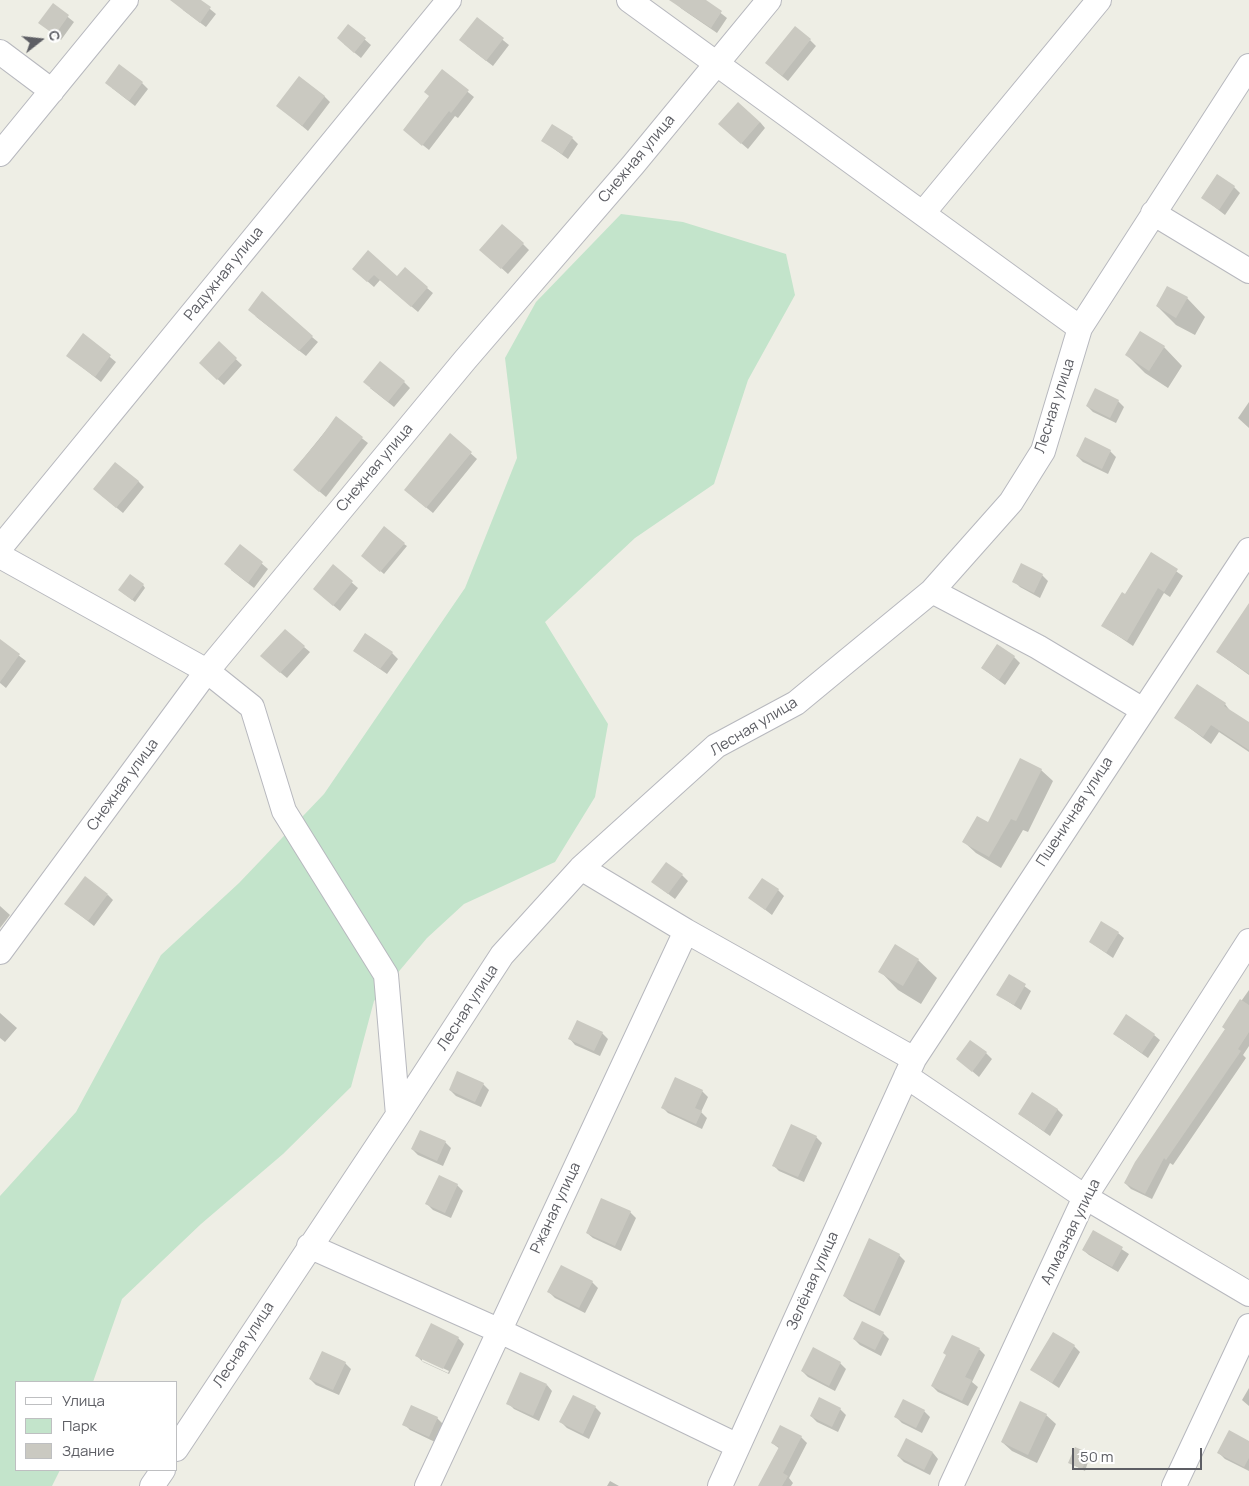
<!DOCTYPE html>
<meta charset="utf-8">
<style>
body{margin:0}
#map{position:relative;width:1249px;height:1486px;overflow:hidden;background:#eeeee5;font-family:Manrope,sans-serif}
canvas{display:block}
.legend{position:absolute;left:15px;top:1381px;width:162px;height:90px;box-sizing:border-box;background:#fff;border:1px solid #bebfc1;margin:0;padding:6px 9px;list-style:none;font-size:15px;color:#5d5e64}
.legend li{display:flex;align-items:center;gap:10px;height:25px}
.legend b{width:25px;border:1px solid #bebfc1}
.north{position:absolute;left:15px;top:15px;width:50px;height:50px;-webkit-text-stroke:4px #fff;paint-order:stroke;rotate:74deg;font-size:14px;font-weight:700;line-height:20px;text-align:center;color:#5d5e64}
.north::after{content:'';display:block;margin:auto;width:18px;height:22px;background:#5d5e64;clip-path:polygon(50% 0,100% 100%,50% 72%,0 100%)}
.scale{position:absolute;left:1072px;top:1448px;width:130px;height:22px;box-sizing:border-box;border:2px solid #5d5e64;border-top:0;padding-left:6px;font-size:15px;line-height:18px;white-space:nowrap;color:#5d5e64;-webkit-text-stroke:4px #fff;paint-order:stroke}
</style>
<div id="map">
<canvas width="1249" height="1486"></canvas>
<ul class="legend">
<li><b style="height:6px;background:#fff"></b>Улица</li>
<li><b style="height:14px;background:#c3e4cb"></b>Парк</li>
<li><b style="height:14px;background:#cac9c1"></b>Здание</li>
</ul>
<div class="north">С</div>
<div class="scale">50 m</div>
</div>
<script>
const ctx = document.querySelector('canvas').getContext('2d');
ctx.lineJoin = 'round';
function paint(path, color) {
  ctx.fillStyle = color;
  ctx.fill(path, 'evenodd');
}
function trace(path, color, width, dash) {
  ctx.strokeStyle = color;
  ctx.lineWidth = width;
  ctx.lineCap = dash ? 'butt' : 'round';
  ctx.setLineDash(dash || []);
  ctx.stroke(path);
}
function write(font, color, halo, rows, align = 'center') {
  ctx.font = font + ' Manrope,sans-serif';
  ctx.lineWidth = 4.5;
  ctx.setLineDash([]);
  ctx.textBaseline = 'middle';
  ctx.strokeStyle = halo;
  ctx.fillStyle = color;
  for (const [text, x, y, turn = 0] of rows) {
    ctx.save();
    ctx.translate(x, y);
    ctx.rotate((+turn || 0) * Math.PI / 180);
    ctx.textAlign = isNaN(turn) ? turn : align;
    if (halo) ctx.strokeText(text, 0, 0);
    ctx.fillText(text, 0, 0);
    ctx.restore();
  }
}
paint(new Path2D(`
 M621,214L683,222L786,254L795,295L748,380L714,484L635,538L545,622L608,724L595,797L555,862L464,904L427,938L374,1001L351,1087L283,1154L201,1224L122,1299L93,1382H16V1470H60L52,1486H0V1196L76,1112L161,955L239,883L324,794L465,588L517,458L505,358L536,302Z`), '#c3e4cb');
paint(new Path2D(`
 M180,0H199L216,14L206,27L183,10Z
 M679,0H704L727,18L717,33L682,9L676,4Z
 M53,5L74,22L61,40L40,23Z
 M477,19L509,45L493,66L467,46Z
 M348,25L371,45L361,58L344,44Z
 M810,40L816,46L788,81L773,69Z
 M442,71L474,97L458,118L455,116L429,150L404,130L430,96Z
 M142,83L148,89L135,106L112,88Z
 M324,96L330,102L308,131L278,106Z
 M760,122L765,128L748,149L726,130Z
 M572,138L578,144L568,159L543,141Z
 M1234,187L1240,193L1225,215L1203,198Z
 M523,244L529,250L508,274L487,255Z
 M368,252L397,278L427,288L433,293L418,312L380,280L374,287L359,274Z
 M1187,298L1205,317L1195,335L1176,325L1157,306Z
 M255,316L312,337L318,342L306,356Z
 M83,335L116,362L101,382L74,361Z
 M219,343L242,365L224,385L200,363Z
 M1164,347L1182,366L1168,388L1145,373L1127,355Z
 M404,382L410,388L394,407L370,388Z
 M1118,401L1124,407L1116,423L1093,412L1087,406Z
 M1249,402V428L1238,418Z
 M336,418L368,443L326,497L294,470Z
 M450,435L477,459L433,513L412,496Z
 M1110,451L1116,457L1108,474L1083,462L1077,456Z
 M138,481L144,487L123,513L101,495Z
 M404,544L407,546L384,574L363,556Z
 M240,545L268,569L254,588L231,570Z
 M1151,554L1183,576L1170,597L1164,593L1133,646L1103,626L1125,596Z
 M333,566L358,588L340,611L321,595Z
 M1042,575L1048,581L1040,598L1020,587L1014,581Z
 M143,585L145,588L135,602L123,593Z
 M1249,605V675L1217,652Z
 M0,641L26,661L6,688L0,683Z
 M304,647L310,652L287,678L268,662Z
 M354,651L392,653L398,659L387,674Z
 M1014,657L1020,663L1005,685L982,668Z
 M1225,704L1231,712L1249,724V752L1219,732L1211,744L1176,718Z
 M1041,770L1053,781L1028,832L1023,830L1001,868L976,853L964,842L988,824Z
 M682,875L688,881L675,899L659,887Z
 M778,890L784,896L772,915L750,898Z
 M108,895L113,900L94,926L66,904Z
 M0,906L10,915L0,928Z
 M1118,933L1124,938L1113,958L1090,942Z
 M918,960L937,978L921,1004L898,990L880,971Z
 M1009,975L1031,991L1021,1010L998,995Z
 M1249,990V1046L1243,1055L1246,1058L1173,1165L1170,1163L1152,1199L1131,1189L1125,1183L1226,1030L1223,1027Z
 M0,1013L17,1028L5,1042L0,1038Z
 M602,1033L608,1039L600,1056L575,1045L570,1039Z
 M1114,1034L1154,1035L1160,1040L1148,1058Z
 M986,1053L992,1059L979,1077L958,1059Z
 M483,1084L489,1090L481,1107L456,1096L450,1090Z
 M702,1091L708,1097L701,1112L707,1118L702,1129L668,1113L662,1107Z
 M1057,1109L1063,1115L1050,1136L1019,1114Z
 M816,1137L822,1143L804,1182L779,1171L773,1165Z
 M445,1142L451,1148L443,1166L418,1155L412,1149Z
 M457,1185L463,1191L451,1218L433,1210L427,1204Z
 M630,1212L636,1218L621,1251L593,1238L587,1233Z
 M1094,1231L1129,1254L1118,1272L1089,1255L1083,1250Z
 M899,1255L905,1261L880,1316L850,1301L844,1296Z
 M592,1282L598,1288L585,1313L555,1298L549,1292Z
 M883,1333L889,1339L881,1356L860,1345L854,1339Z
 M458,1338L464,1344L449,1374L423,1362L417,1356ZM422,1358L449,1371L448,1373L422,1361Z
 M1074,1346L1080,1352L1059,1388L1032,1370Z
 M979,1349L985,1355L972,1382L978,1387L968,1406L938,1392L932,1386Z
 M345,1363L351,1369L339,1395L316,1385L310,1379Z
 M840,1363L846,1369L835,1391L808,1377L802,1371Z
 M547,1385L552,1391L539,1421L514,1409L508,1403Z
 M1249,1388V1406L1242,1400Z
 M1021,1403L1046,1415L1056,1424L1037,1463L1012,1451L1002,1442Z
 M595,1407L601,1413L589,1439L567,1428L561,1422Z
 M840,1409L846,1415L838,1432L817,1422L811,1416Z
 M924,1411L930,1417L922,1433L902,1423L896,1417Z
 M437,1418L443,1424L435,1442L410,1430L404,1424Z
 M801,1437L807,1443L789,1478L793,1483L791,1486H760L780,1449L772,1443Z
 M1249,1442V1471L1225,1459L1219,1453Z
 M933,1453L938,1459L930,1475L904,1462L898,1456Z
 M1088,1454L1090,1456L1085,1471L1070,1463Z
 M610,1481L619,1486H607Z`), '#0003');
paint(new Path2D(`
 M170,0H201L211,7L200,23Z
 M669,0H706L722,11L711,28Z
 M53,3L69,15L55,35L38,23Z
 M477,17L504,38L486,61L459,40Z
 M348,24L366,38L354,53L337,38Z
 M795,26L811,39L782,76L765,63Z
 M119,64L143,82L129,101L105,83Z
 M442,69L469,90L451,113L449,111L422,146L403,130L429,96L424,92Z
 M299,76L325,96L302,126L276,106Z
 M738,102L760,122L741,144L718,124Z
 M552,124L573,137L562,154L541,141Z
 M1217,174L1235,186L1219,210L1201,198Z
 M502,224L524,243L501,269L479,250Z
 M368,250L397,276L405,267L428,287L411,307L374,275L367,282L352,269Z
 M1167,286L1188,297L1176,318L1156,306Z
 M262,291L313,336L299,351L248,310Z
 M1140,331L1165,346L1149,371L1125,355Z
 M83,333L111,355L95,377L66,356Z
 M219,341L237,358L217,380L199,363Z
 M380,361L405,381L388,402L363,382Z
 M1095,388L1119,400L1110,418L1086,406Z
 M336,416L363,437L319,492L293,470L319,440Z
 M450,433L472,452L426,508L404,490Z
 M1085,437L1111,450L1102,469L1076,456Z
 M115,462L139,481L116,508L93,489Z
 M384,526L405,543L380,572L361,556Z
 M240,544L263,562L248,583L224,564Z
 M1151,552L1178,569L1164,592L1158,588L1127,641L1101,626L1122,592L1125,594Z
 M1021,563L1043,574L1034,593L1012,582Z
 M333,564L353,581L333,606L313,589Z
 M130,574L144,584L132,600L118,590Z
 M1249,603V674L1216,652Z
 M285,629L305,646L280,673L260,656Z
 M365,633L393,652L380,669L353,651Z
 M0,639L20,654L0,682Z
 M997,644L1015,656L999,680L981,668Z
 M1197,684L1226,703L1224,706L1249,722V750L1211,725L1203,737L1174,718Z
 M1020,758L1042,769L1016,821L1011,819L989,857L962,842L977,816L988,822Z
 M666,862L683,874L668,894L651,882Z
 M85,876L108,894L88,921L64,904Z
 M762,878L779,889L765,910L748,898Z
 M1101,921L1119,932L1106,953L1089,942Z
 M895,944L919,959L903,986L878,972Z
 M1009,974L1026,984L1014,1005L996,995Z
 M1240,999L1249,1005V1032L1238,1049L1241,1051L1166,1160L1164,1158L1145,1194L1124,1183L1135,1162L1225,1029L1222,1027Z
 M1126,1014L1155,1034L1142,1053L1113,1034Z
 M577,1020L603,1032L594,1051L568,1039Z
 M970,1040L987,1052L972,1072L956,1059Z
 M457,1071L484,1083L475,1102L449,1090Z
 M675,1077L703,1090L695,1108L702,1111L696,1124L661,1108Z
 M1032,1092L1058,1109L1044,1131L1018,1114Z
 M791,1124L817,1136L798,1177L772,1166Z
 M420,1130L446,1141L437,1161L411,1149Z
 M439,1175L458,1184L445,1213L425,1204Z
 M601,1198L631,1211L615,1246L586,1233Z
 M1093,1230L1123,1247L1112,1267L1082,1250Z
 M869,1238L900,1254L874,1311L843,1296Z
 M561,1265L593,1281L579,1308L547,1292Z
 M862,1321L884,1332L875,1350L853,1339Z
 M431,1323L459,1337L443,1369L415,1356Z
 M1053,1332L1075,1345L1052,1383L1030,1370Z
 M952,1335L980,1348L965,1377L972,1380L962,1401L931,1386L946,1355L943,1353Z
 M813,1347L841,1362L829,1386L801,1371Z
 M322,1351L346,1362L333,1390L309,1379Z
 M520,1372L547,1384L533,1416L506,1404Z
 M573,1395L596,1406L583,1434L559,1422Z
 M819,1397L841,1408L832,1427L810,1416Z
 M903,1399L925,1410L916,1428L894,1417Z
 M1020,1401L1047,1414L1028,1455L1001,1442Z
 M411,1405L438,1417L429,1437L402,1425Z
 M780,1425L802,1436L783,1473L788,1476L782,1486H758L779,1447L771,1443Z
 M1229,1430L1249,1441V1458L1244,1467L1217,1453Z
 M906,1438L933,1452L924,1470L897,1456Z
 M1075,1447L1089,1453L1082,1469L1068,1463Z`), '#cac9c1');
const minor = new Path2D(`
 M629,0L1080,328
 M0,52L52,91
 M0,154L126,0
 M923,213L1099,0
 M1153,213L1249,271
 M0,548L449,0
 M0,556L207,671L252,707L284,811L386,975L398,1115
 M932,591L1038,647L1143,710
 M581,868L686,931L914,1059
 M0,952L207,671L465,360L633,165L769,0
 M906,1076L1085,1197L1249,1294
 M309,1246L500,1331L738,1446
 M176,1449L398,1115L502,955L581,868L716,746L796,703L842,665L932,591L1011,502L1043,451L1080,328L1249,66
 M152,1486L163,1470
 M427,1486L686,931
 M720,1486L914,1059L1249,550
 M951,1486L1085,1197L1249,941
 M1174,1486L1249,1326`);
trace(minor, '#b7b8be', 26);
trace(minor, '#fff', 24);
write('15px', '#5d5e64', '#fff', [
 ["Снежная улица",637,159,-50],
 ["Радужная улица",224,274,-51],
 ["Лесная улица",1055,406,-72],
 ["Снежная улица",375,468,-50],
 ["Лесная улица",754,727,-31],
 ["Снежная улица",123,785,-54],
 ["Пшеничная улица",1075,812,-57],
 ["Лесная улица",468,1008,-57],
 ["Ржаная улица",556,1208,-65],
 ["Алмазная улица",1071,1232,-64],
 ["Зелёная улица",813,1281,-66],
 ["Лесная улица",244,1345,-57]
]);
</script>
